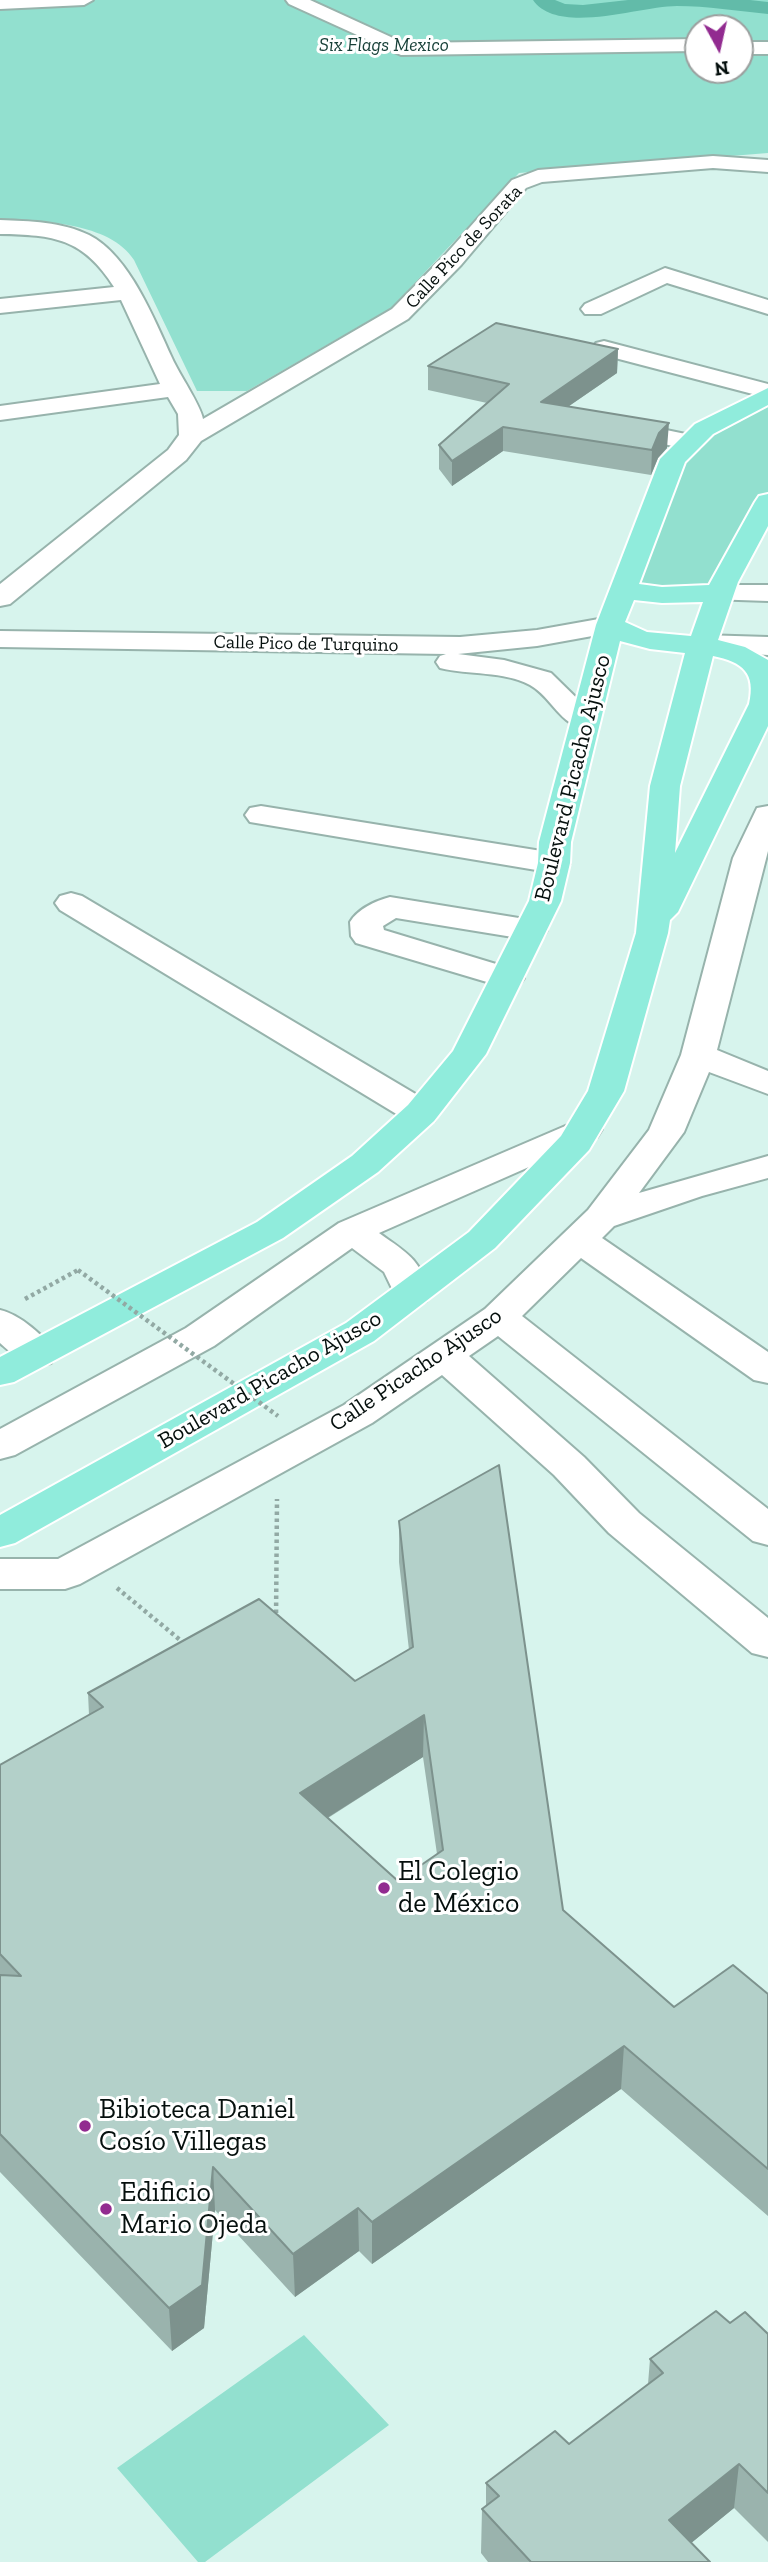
<!DOCTYPE html>
<meta charset="utf-8">
<style>
body{margin:0}
#map{position:relative;width:768px;height:2562px;overflow:hidden;background:#d7f4ed;font-family:"Zilla Slab",serif}
canvas{display:block}
.north{position:absolute;left:684px;top:14px;width:70px;height:70px;box-sizing:border-box;background:#fff;border:2px solid #9b9f9e;border-radius:50%;rotate:172deg;font-size:19px;font-weight:700;line-height:28px;text-align:center;color:#050f0d}
.north::after{content:'';display:block;margin:auto;width:24px;height:32px;background:#922b90;clip-path:polygon(50% 0,100% 100%,50% 72%,0 100%)}
</style>
<div id="map">
<canvas width="768" height="2562"></canvas>
<div class="north">N</div>
</div>
<script>
const ctx = document.querySelector('canvas').getContext('2d');
ctx.lineJoin = 'round';
function paint(path, color) {
  ctx.fillStyle = color;
  ctx.fill(path, 'evenodd');
}
function trace(path, color, width, dash) {
  ctx.strokeStyle = color;
  ctx.lineWidth = width;
  ctx.lineCap = dash ? 'butt' : 'round';
  ctx.setLineDash(dash || []);
  ctx.stroke(path);
}
function write(font, color, halo, rows, align = 'center') {
  ctx.font = font + ' "Zilla Slab",serif';
  ctx.lineWidth = 6;
  ctx.setLineDash([]);
  ctx.textBaseline = 'middle';
  ctx.strokeStyle = halo;
  ctx.fillStyle = color;
  for (const [text, x, y, turn = 0] of rows) {
    ctx.save();
    ctx.translate(x, y);
    ctx.rotate((+turn || 0) * Math.PI / 180);
    ctx.textAlign = isNaN(turn) ? turn : align;
    if (halo) ctx.strokeText(text, 0, 0);
    ctx.fillText(text, 0, 0);
    ctx.restore();
  }
}
paint(new Path2D(`
 M0,0H768V153L519,173L391,308L247,391H197L134,260C110,222 40,221 0,219ZM698,28H740V70H698Z
 M768,398V501L713,591L625,585L678,460L709,431Z
 M304,2335L389,2425L205,2562H198L117,2468Z`), '#92e0cf');
paint(new Path2D(`
 M533,0H555L565,4L583,5L628,0H750L768,2V14C738,11 707,6 677,6C640,6 558,36 533,0Z`), '#62bba9');
const minor = new Path2D(`
 M0,0H93L84,5L0,9Z
 M286,0H310L404,43L698,39V51L401,55L289,4Z
 M740,42H768V54H740Z
 M713,156L768,160V172L713,168L542,182L526,188L461,265L408,319L201,441L186,460L10,604L0,606V584L168,450L179,435L178,414L168,397L0,420V406L160,384L121,300L0,313V299L114,287C83,238 54,235 0,234V220C30,221 62,222 89,235C129,255 154,319 172,358C179,374 200,404 203,419L392,309L445,255L512,180L538,170Z
 M665,268L768,300V314L667,283L601,314H585L581,309L585,304Z
 M604,341L768,384V398L596,353L592,348L596,343Z
 M618,420L700,437L704,442L700,447L691,450L609,432L606,427L609,422Z
 M719,585H768V601L709,599L705,593L709,587Z
 M610,617L620,619L624,625L620,631L537,646L458,654L504,660L551,673L599,720L594,726C563,734 554,698 530,685C504,671 468,675 440,668L436,662L440,656L446,654L0,647V631L460,637L537,630Z
 M702,635L768,637V655L692,650L688,644L692,638Z
 M261,806L554,853L565,856L570,863L565,870L554,873L250,822L245,815L250,808Z
 M768,806V851L717,1050L768,1071V1094L709,1072L684,1132L639,1193L768,1156V1178L702,1196L614,1226L602,1238L768,1352V1383L754,1380L581,1258L522,1316L768,1509V1545L753,1541L498,1336L469,1356L584,1457L639,1513L768,1618V1657L752,1653L609,1533L554,1475L442,1375L372,1423L80,1584L65,1589H0V1559H58L344,1405L485,1309L588,1210L649,1130L681,1055L733,858L757,808Z
 M71,893L82,896L434,1105L439,1113L434,1121L421,1124L408,1121L60,910L55,903L60,896Z
 M390,897L531,920L543,923L547,930L543,937L531,940L396,918L383,926L384,930L519,971L524,978L519,985L507,988L356,943L351,936L350,922C358,909 375,901 390,897Z
 M584,1118L597,1121L602,1129L597,1137L379,1233C410,1255 417,1257 431,1293L426,1301L412,1305L398,1301L384,1272L352,1248L214,1346L15,1455L0,1459V1429L186,1328L339,1223Z
 M0,1310C21,1315 44,1336 57,1354L51,1363C27,1369 17,1358 0,1343Z`);
const major = new Path2D(`
 M768,388V405L713,434L685,462L639,584L662,587L709,585L755,502L759,496L768,494V526L738,582L718,640L745,647L768,660V726L678,912L670,920L668,933L624,1091L589,1150L495,1248L374,1341L15,1543L0,1547V1515L346,1323L469,1232L561,1136L588,1091L636,933L650,786L685,653L650,649L620,641L571,842L570,863L561,901L486,1054L434,1121L378,1172L283,1238L14,1382L0,1385V1357L257,1222L352,1156L408,1105L453,1051L529,901L538,863L539,842L596,625L660,459L695,424ZM634,600L662,603L703,602L691,636L647,632L625,622ZM713,656C743,662 756,673 749,704L675,853L680,786Z`);
trace(minor, '#97b3ac', 4);
trace(major, '#fff', 4);
trace(new Path2D(`
 M25,1299L78,1270
 M117,1588L185,1644
 M276,1620L277,1499`), '#92a9a4', 4.5, [3.5, 3.5]);
paint(minor, '#fff');
paint(major, '#90ecdc');
trace(new Path2D(`
 M78,1270L278,1416`), '#92a9a4', 4.5, [3.5, 3.5]);
paint(new Path2D(`
 M618,349L617,373L569,406L667,448L658,458L651,475L503,451L452,486L439,469V445L487,403L428,390V366Z
 M399,1521L563,1910L674,2007L768,1994V2216L621,2089L372,2264L359,2251L295,2297L215,2210L204,2328L172,2351L0,2172V1765L89,1715L88,1693L355,1681L409,1650L399,1562ZM423,1757L437,1854L398,1881L328,1818Z
 M730,2323L768,2334V2542L734,2508L691,2543L710,2562H488L481,2553L482,2509L486,2507V2483L569,2444L648,2384L650,2359Z`), '#9ab3ad');
paint(new Path2D(`
 M618,349L617,373L540,426L541,402Z
 M669,423L667,448L658,458L651,475L652,450L659,433Z
 M503,427V451L452,486V461Z
 M424,1715L423,1757L300,1835V1793Z
 M624,2046L621,2089L372,2264V2222Z
 M213,2167L215,2210L204,2328L172,2351L169,2308Z
 M358,2208L359,2251L295,2297L293,2254Z
 M739,2464L734,2508L668,2562L669,2520Z`), '#7d928d');
const building = new Path2D(`
 M496,323L618,349L541,402L669,423L659,433L652,450L503,427L452,461L439,445L509,384L428,366Z
 M499,1465L563,1910L674,2007L733,1965L768,1994V2169L624,2046L372,2222L358,2208L293,2254L213,2167L202,2285L169,2308L0,2134V1975L21,1976L0,1954V1765L103,1707L88,1693L259,1599L355,1681L413,1647L399,1521ZM424,1715L443,1850L398,1881L300,1793Z
 M716,2311L730,2323L745,2312L768,2334V2493L739,2464L669,2520L710,2562H531L482,2509L499,2496L486,2483L555,2431L569,2444L663,2373L650,2359Z`);
paint(building, '#b3d0c9');
trace(building, '#7d928d', 2);
for (const [x, y, r, color] of [
 [384,1888,7,"#922b90"],
 [85,2126,7,"#922b90"],
 [106,2209,7,"#922b90"]
]) {
  const dot = new Path2D();
  dot.arc(x, y, r, 0, 2 * Math.PI);
  ctx.fillStyle = color;
  ctx.fill(dot);
  trace(dot, '#fff', 2.5);
}
write('italic 19px', '#163f37', '#fff', [
 ["Six Flags Mexico",384,46]
]);
write('19px', '#050f0d', '#fff', [
 ["Calle Pico de Sorata",464,247,-47],
 ["Calle Pico de Turquino",306,644,1]
]);
write('23px', '#050f0d', '#fff', [
 ["Boulevard Picacho Ajusco",573,778,-76],
 ["Calle Picacho Ajusco",416,1370,-34],
 ["Boulevard Picacho Ajusco",270,1380,-30]
]);
write('28px', '#050f0d', '#fff', [
 ["El Colegio",398,1872],
 ["de México",398,1904],
 ["Bibioteca Daniel",99,2110],
 ["Cosío Villegas",99,2142],
 ["Edificio",120,2193],
 ["Mario Ojeda",120,2225]
], 'left');
</script>
